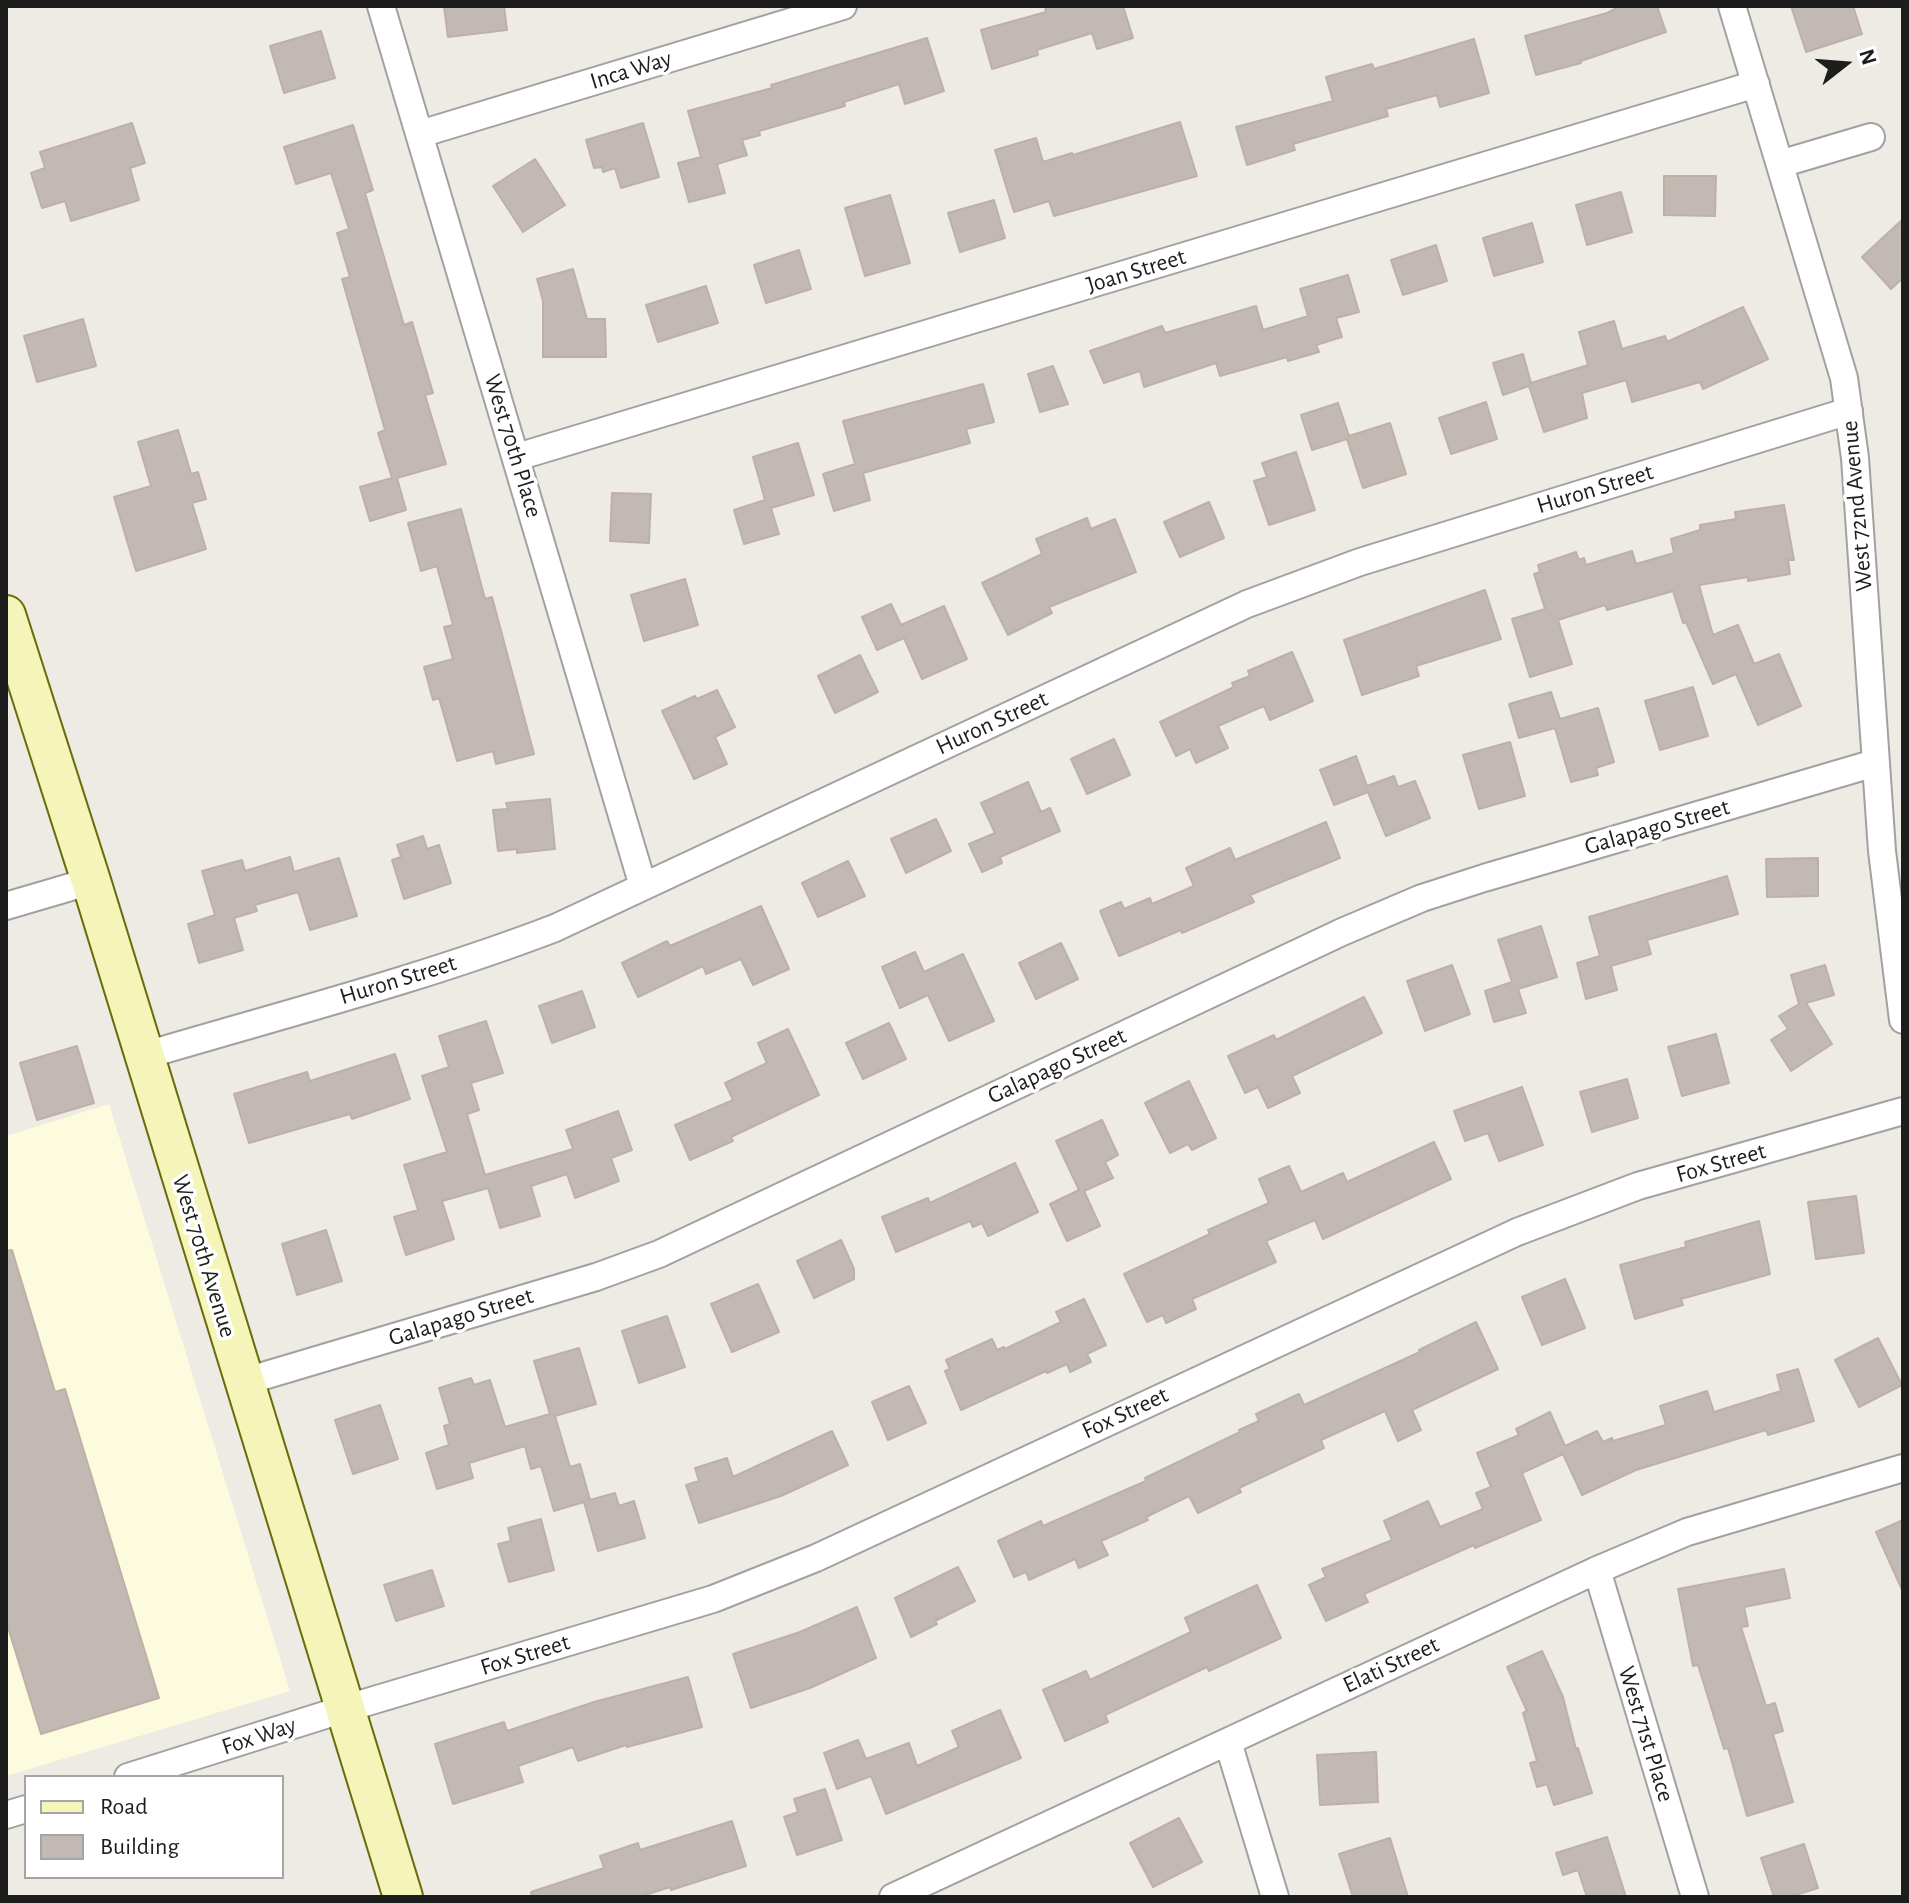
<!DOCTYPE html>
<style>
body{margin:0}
#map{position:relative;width:1909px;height:1903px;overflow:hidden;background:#eeeae4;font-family:"Alegreya Sans",sans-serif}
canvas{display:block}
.frame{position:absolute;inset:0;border:8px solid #1d1d1d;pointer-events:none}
.legend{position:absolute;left:24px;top:1775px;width:260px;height:104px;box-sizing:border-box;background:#fff;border:2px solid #a5a5a5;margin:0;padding:10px 14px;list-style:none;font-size:24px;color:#1d1d1d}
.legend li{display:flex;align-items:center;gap:16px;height:40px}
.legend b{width:40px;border:2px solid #a5a5a5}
.north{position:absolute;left:1805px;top:24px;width:80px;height:80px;-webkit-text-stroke:6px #fff;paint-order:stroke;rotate:73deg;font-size:22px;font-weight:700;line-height:32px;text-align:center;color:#1d1d1d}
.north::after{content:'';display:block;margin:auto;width:28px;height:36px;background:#1d1d1d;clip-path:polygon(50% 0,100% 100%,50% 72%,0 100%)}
</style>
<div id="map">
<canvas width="1909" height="1903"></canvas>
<div class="frame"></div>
<ul class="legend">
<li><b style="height:10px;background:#f5f5ba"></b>Road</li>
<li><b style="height:22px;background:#c2b9b4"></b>Building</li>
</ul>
<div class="north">N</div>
</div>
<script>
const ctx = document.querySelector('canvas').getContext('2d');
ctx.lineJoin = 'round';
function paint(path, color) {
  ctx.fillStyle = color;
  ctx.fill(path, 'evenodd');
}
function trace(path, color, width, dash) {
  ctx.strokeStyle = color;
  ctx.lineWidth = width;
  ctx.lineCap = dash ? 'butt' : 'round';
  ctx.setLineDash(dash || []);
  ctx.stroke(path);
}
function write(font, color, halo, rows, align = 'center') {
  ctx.font = font + ' "Alegreya Sans",sans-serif';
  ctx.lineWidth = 7;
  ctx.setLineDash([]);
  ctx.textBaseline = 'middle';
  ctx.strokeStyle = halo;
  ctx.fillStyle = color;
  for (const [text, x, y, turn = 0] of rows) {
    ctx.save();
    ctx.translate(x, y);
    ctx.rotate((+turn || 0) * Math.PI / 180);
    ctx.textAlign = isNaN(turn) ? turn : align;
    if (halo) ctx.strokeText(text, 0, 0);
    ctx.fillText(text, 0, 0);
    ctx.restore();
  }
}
paint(new Path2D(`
 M109,1104L290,1691L6,1776V1136Z`), '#fdfbde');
const building = new Path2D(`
 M444,6H504L507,30L448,37Z
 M1045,6H1123L1133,38L1097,49L1092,33L1037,50L1038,55L992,69L981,30L1046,12Z
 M1621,6H1657L1666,32L1581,61V63L1536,75L1525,36L1607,13Z
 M1791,6H1853L1862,34L1806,52Z
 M321,31L335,78L284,93L270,46Z
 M927,38L944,91L905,104L899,84L844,102L845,106L759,131L760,135L742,140L747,155L717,164L725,193L689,202L678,163L701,157L688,111L772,88L771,85Z
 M1474,39L1489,93L1440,107L1437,95L1386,109L1388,116L1293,144L1295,150L1247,165L1236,127L1333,101L1326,77L1372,64L1374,69Z
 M1180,122L1197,176L1054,216L1049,201L1014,212L995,150L1036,138L1043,162L1072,153L1073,155Z
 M132,123L145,163L130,168L139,200L71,221L65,201L42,208L31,173L45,168L40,152Z
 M643,123L659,177L621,188L615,168L603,172L602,167L594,168L586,140Z
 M353,125L373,190L365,193L404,325L412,322L433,393L425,395L446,464L397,478L406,510L370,521L360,487L392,478L378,433L385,430L342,279L350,277L337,233L349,229L331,173L296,184L284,147Z
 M535,159L565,205L523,232L493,186Z
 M1664,176H1716L1715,216L1664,215Z
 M1621,192L1632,232L1587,245L1576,205Z
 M890,195L910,263L865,276L845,208Z
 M994,200L1005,238L960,252L948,213Z
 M1903,219V278L1891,289L1862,257Z
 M1532,223L1543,262L1494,276L1483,238Z
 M1436,245L1447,281L1403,295L1391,260Z
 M799,250L811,289L766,303L754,265Z
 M573,269L587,319H605L606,357H543V301L537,279Z
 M1348,275L1359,312L1336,318L1342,337L1316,345L1319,352L1288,361L1287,357L1220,376L1216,363L1144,387L1140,371L1104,383L1090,351L1162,326L1165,333L1256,306L1263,330L1308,316L1300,289Z
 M706,286L718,323L658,342L646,305Z
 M1743,307L1768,359L1703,389L1700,382L1632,402L1626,380L1582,393L1587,418L1544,432L1529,386L1503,395L1493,363L1523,354L1531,383L1588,365L1579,332L1614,321L1622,349L1665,336L1667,342Z
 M83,319L96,366L37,382L24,336Z
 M1053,366L1068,404L1040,412L1028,374Z
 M983,384L994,422L966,429L970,443L863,473L870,500L834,511L823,474L855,464L843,421Z
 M1486,402L1497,439L1451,454L1439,418Z
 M1338,403L1349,436L1390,423L1406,474L1363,488L1347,439L1312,450L1301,415Z
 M178,430L191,474L198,472L206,499L192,503L206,549L136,571L114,497L151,486L138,442Z
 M798,443L814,495L771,508L779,534L744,544L734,510L765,500L753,457Z
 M1296,452L1315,510L1269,525L1254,481L1267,477L1262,463Z
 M612,493L651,494L649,543L610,541Z
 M1209,502L1224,538L1180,557L1164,522Z
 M1784,505L1794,560H1788L1790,574L1748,581V577L1699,585L1713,635L1738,625L1754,664L1779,654L1801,706L1758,725L1736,674L1713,684L1686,622L1683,623L1673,591L1607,610L1605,605L1558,620L1572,664L1530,677L1512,619L1545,609L1534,574L1540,572L1538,565L1576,552L1579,560L1584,558L1586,565L1632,551L1636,564L1674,553L1671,539L1700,530V525L1736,519L1735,512Z
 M461,509L485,599L492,597L534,754L496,764L493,751L457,761L439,698L433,700L424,667L453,659L444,627L453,625L437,566L421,571L408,523Z
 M1087,518L1091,529L1115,519L1136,572L1049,607L1052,613L1008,635L982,583L1042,554L1036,539Z
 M685,579L698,625L644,641L631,595Z
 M1485,590L1501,639L1416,666L1419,676L1362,695L1344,640Z
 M891,604L901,625L944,606L967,659L922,679L904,638L877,650L862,617Z
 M1292,652L1313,701L1270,720L1264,706L1218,726L1228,748L1196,763L1190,749L1176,756L1160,722L1234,687L1232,683L1250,676L1248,671Z
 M860,655L878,692L835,713L818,676Z
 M1693,687L1708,736L1660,750L1645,701Z
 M717,690L735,727L715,737L727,764L694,779L662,711L695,696L697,699Z
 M1551,692L1560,719L1598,708L1614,762L1596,768L1598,775L1571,782L1555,728L1519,738L1509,704Z
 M1114,739L1130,775L1087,794L1071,759Z
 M1510,742L1525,796L1479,809L1463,755Z
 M1356,756L1367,786L1394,776L1398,787L1415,781L1430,818L1386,836L1368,792L1334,805L1320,770Z
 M1028,782L1041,812L1050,808L1060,831L1000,857L1002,863L982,872L969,844L995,833L981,803Z
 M550,799L555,849L517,853V849L498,851L493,810L508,809L506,803Z
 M936,819L951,851L906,873L891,839Z
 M1326,822L1340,858L1250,895L1254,902L1182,933L1181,930L1119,956L1100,911L1121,902L1124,909L1150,898L1152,904L1194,886L1186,868L1230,848L1235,860Z
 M423,836L427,849L439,845L451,883L404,899L392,860L401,857L397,845Z
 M290,857L294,872L339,858L357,916L310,930L298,892L255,905L257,911L234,918L243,950L199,963L188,924L215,915L202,871L242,860L245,871Z
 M1818,858V896L1767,897L1766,859Z
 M848,861L865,896L818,917L802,883Z
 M1727,876L1738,914L1647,940L1651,954L1611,966L1617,990L1586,999L1577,963L1600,956L1589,917Z
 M761,906L789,969L753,985L741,959L706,974L703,966L638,997L622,963L667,941L670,946Z
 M1541,926L1557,977L1518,989L1526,1013L1494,1022L1485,991L1512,982L1498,940Z
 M1061,943L1078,979L1036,999L1019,963Z
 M915,952L924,972L963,954L994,1021L949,1041L928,995L900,1008L882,967Z
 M1452,965L1470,1014L1425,1031L1407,981Z
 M1825,965L1834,995L1806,1003L1832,1044L1791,1071L1771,1040L1788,1029L1779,1016L1799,1004L1791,975Z
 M582,991L595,1027L552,1043L539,1006Z
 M1364,997L1382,1033L1292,1076L1300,1093L1268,1108L1258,1087L1245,1093L1228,1056L1274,1035L1276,1040Z
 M486,1021L503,1073L471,1083L479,1110L467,1114L485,1175L573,1149L566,1130L618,1111L632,1150L611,1158L619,1181L575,1198L567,1174L531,1186L540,1216L500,1228L488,1188L442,1201L454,1239L406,1255L394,1217L418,1210L404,1165L447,1152L422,1076L449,1067L439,1036Z
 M889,1023L906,1059L863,1079L846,1043Z
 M788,1029L819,1095L731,1137L733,1141L690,1160L675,1125L733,1100L725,1083L767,1063L758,1043Z
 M1716,1034L1729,1083L1682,1096L1668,1047Z
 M77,1046L94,1103L37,1120L20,1063Z
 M395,1054L410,1099L352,1119L350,1114L249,1143L234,1094L307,1072L310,1081Z
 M1627,1079L1638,1118L1592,1132L1580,1092Z
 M1189,1081L1216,1138L1192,1150L1188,1144L1170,1153L1145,1103Z
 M1522,1087L1543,1145L1499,1161L1488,1133L1465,1141L1454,1111Z
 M1102,1120L1118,1155L1105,1162L1113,1178L1084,1191L1100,1226L1067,1241L1050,1204L1079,1190L1056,1141Z
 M1434,1142L1451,1179L1323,1239L1315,1220L1266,1241L1276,1262L1192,1299L1196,1309L1166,1323L1163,1315L1147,1322L1124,1274L1210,1234L1208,1230L1269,1203L1259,1179L1289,1166L1301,1192L1343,1173L1347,1182Z
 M1015,1163L1038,1212L988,1236L982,1223L973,1227L970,1221L896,1252L882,1217L928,1198L930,1203Z
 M1856,1196L1864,1253L1816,1259L1808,1202Z
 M1759,1221L1770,1274L1681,1299L1683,1305L1635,1319L1620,1265L1686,1247L1685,1242Z
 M326,1230L342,1281L297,1295L282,1244Z
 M841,1240L854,1269V1279L814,1298L797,1261Z
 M12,1250L55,1392L65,1389L159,1698L41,1734L6,1621V1251Z
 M1565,1279L1585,1328L1542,1345L1522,1297Z
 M758,1284L779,1332L732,1352L711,1304Z
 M1084,1299L1106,1345L1087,1354L1091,1362L1070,1372L1067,1364L1047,1373L1046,1371L961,1410L945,1371L950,1369L946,1360L992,1339L997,1350L1004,1347L1005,1349L1061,1322L1056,1312Z
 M667,1316L685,1367L639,1383L622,1331Z
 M1476,1322L1498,1369L1412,1410L1421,1430L1398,1441L1385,1411L1321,1440L1324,1448L1239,1488L1241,1492L1198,1513L1189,1496L1146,1517L1148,1520L1101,1541L1108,1555L1079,1568L1075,1559L1029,1580L1026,1572L1014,1577L998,1541L1041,1521L1043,1526L1146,1481L1145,1478L1240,1432L1239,1430L1259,1421L1256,1414L1299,1394L1304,1405L1420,1352L1419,1350Z
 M1878,1338L1902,1385L1859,1407L1835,1360Z
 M579,1348L596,1404L555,1416L570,1467L580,1464L590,1500L615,1493L619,1506L634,1501L645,1538L598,1551L584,1502L554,1511L541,1466L531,1469L525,1446L469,1463L473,1478L437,1489L426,1453L449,1445L444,1426L450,1424L439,1388L471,1378L474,1385L490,1380L505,1427L550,1414L534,1361Z
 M1798,1369L1814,1421L1768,1435L1766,1430L1636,1470L1582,1495L1563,1454L1522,1473L1541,1520L1475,1548L1474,1545L1364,1594L1368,1602L1326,1621L1309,1585L1326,1577L1322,1569L1392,1540L1384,1521L1428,1501L1440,1527L1483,1509L1476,1493L1491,1487L1477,1453L1519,1435L1516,1429L1550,1412L1565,1446L1597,1431L1603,1442L1612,1438L1613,1441L1666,1425L1660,1406L1707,1391L1714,1412L1781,1391L1777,1375Z
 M909,1386L926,1423L888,1440L872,1402Z
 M380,1405L398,1459L353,1474L335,1420Z
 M832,1431L848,1465L781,1496L699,1523L686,1485L699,1481L695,1468L727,1458L733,1477Z
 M541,1519L554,1570L509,1582L498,1544L511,1541L508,1528Z
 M1903,1520V1592L1876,1532Z
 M958,1567L975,1601L935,1621L937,1624L911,1637L895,1598Z
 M1784,1569L1790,1598L1744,1607L1748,1626L1741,1627L1766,1706L1775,1703L1783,1731L1773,1734L1793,1802L1747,1816L1728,1748L1724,1749L1698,1665L1693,1666L1678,1589Z
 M432,1570L444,1606L396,1621L384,1585Z
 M1257,1585L1281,1638L1209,1671L1207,1667L1105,1715L1108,1722L1065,1741L1043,1690L1086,1671L1090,1680L1191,1632L1185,1618Z
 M857,1607L876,1658L810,1688L751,1708L733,1654L800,1632Z
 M1542,1651L1563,1697L1576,1749L1578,1748L1592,1793L1554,1805L1547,1784L1537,1787L1530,1763L1537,1761L1523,1713L1527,1711L1507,1667Z
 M688,1677L702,1727L627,1747L626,1745L578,1761L573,1747L518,1766L523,1782L453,1804L435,1744L504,1722L507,1731L594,1702Z
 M1000,1710L1021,1758L886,1814L871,1776L837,1789L824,1753L858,1740L866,1759L909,1743L917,1766L959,1747L952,1731Z
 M1376,1752L1378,1802L1320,1805L1317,1755Z
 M825,1789L842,1840L797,1855L784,1817L798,1812L794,1799Z
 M1179,1818L1202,1862L1153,1887L1130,1843Z
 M732,1821L746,1866L671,1890L670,1887L639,1897H532L531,1892L604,1868L600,1856L638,1843L640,1850Z
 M1607,1837L1626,1897H1587L1578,1870L1563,1875L1556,1853Z
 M1390,1838L1408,1897H1353L1339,1854Z
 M1804,1844L1818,1888L1789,1897H1774L1761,1858Z`);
paint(building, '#c2b9b4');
trace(building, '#bfb0a7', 2);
const minor = new Path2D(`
 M381,6L643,886
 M1732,6L1844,378L1855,458L1882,851L1903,1020
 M420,134L843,6
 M1780,164L1871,137
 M517,457L1756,84
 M6,906L91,881
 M143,1056C281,1015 422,979 555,928L1247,604L1360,562L1849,411
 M243,1382L596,1277L659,1254L1342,932L1422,898L1484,878L1875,763
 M1597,1570L1695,1897
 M1228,1742L1275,1897
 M128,1777L344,1709L713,1599L816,1558L1517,1232L1638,1186L1903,1111
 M6,1815L26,1809
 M893,1897L1597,1570L1687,1532L1903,1468`);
const secondary = new Path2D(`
 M6,615L91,881L403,1897`);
trace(minor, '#a1a1a1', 30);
trace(secondary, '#696e0b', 42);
trace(minor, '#fff', 26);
trace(secondary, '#f5f5ba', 38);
write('24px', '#1d1d1d', '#fff', [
 ["Inca Way",631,70,-17],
 ["Joan Street",1136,271,-17],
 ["West 70th Place",513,446,73],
 ["Huron Street",1595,489,-17],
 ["West 72nd Avenue",1857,506,-95],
 ["Huron Street",992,723,-25],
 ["Galapago Street",1657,827,-16],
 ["Huron Street",398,980,-17],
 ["Galapago Street",1057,1066,-25],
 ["Fox Street",1721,1163,-16],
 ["West 70th Avenue",204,1256,73],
 ["Galapago Street",461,1317,-17],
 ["Fox Street",1125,1413,-25],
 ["Fox Street",525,1655,-17],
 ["Elati Street",1391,1665,-25],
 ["West 71st Place",1646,1734,73],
 ["Fox Way",259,1736,-18]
]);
</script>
